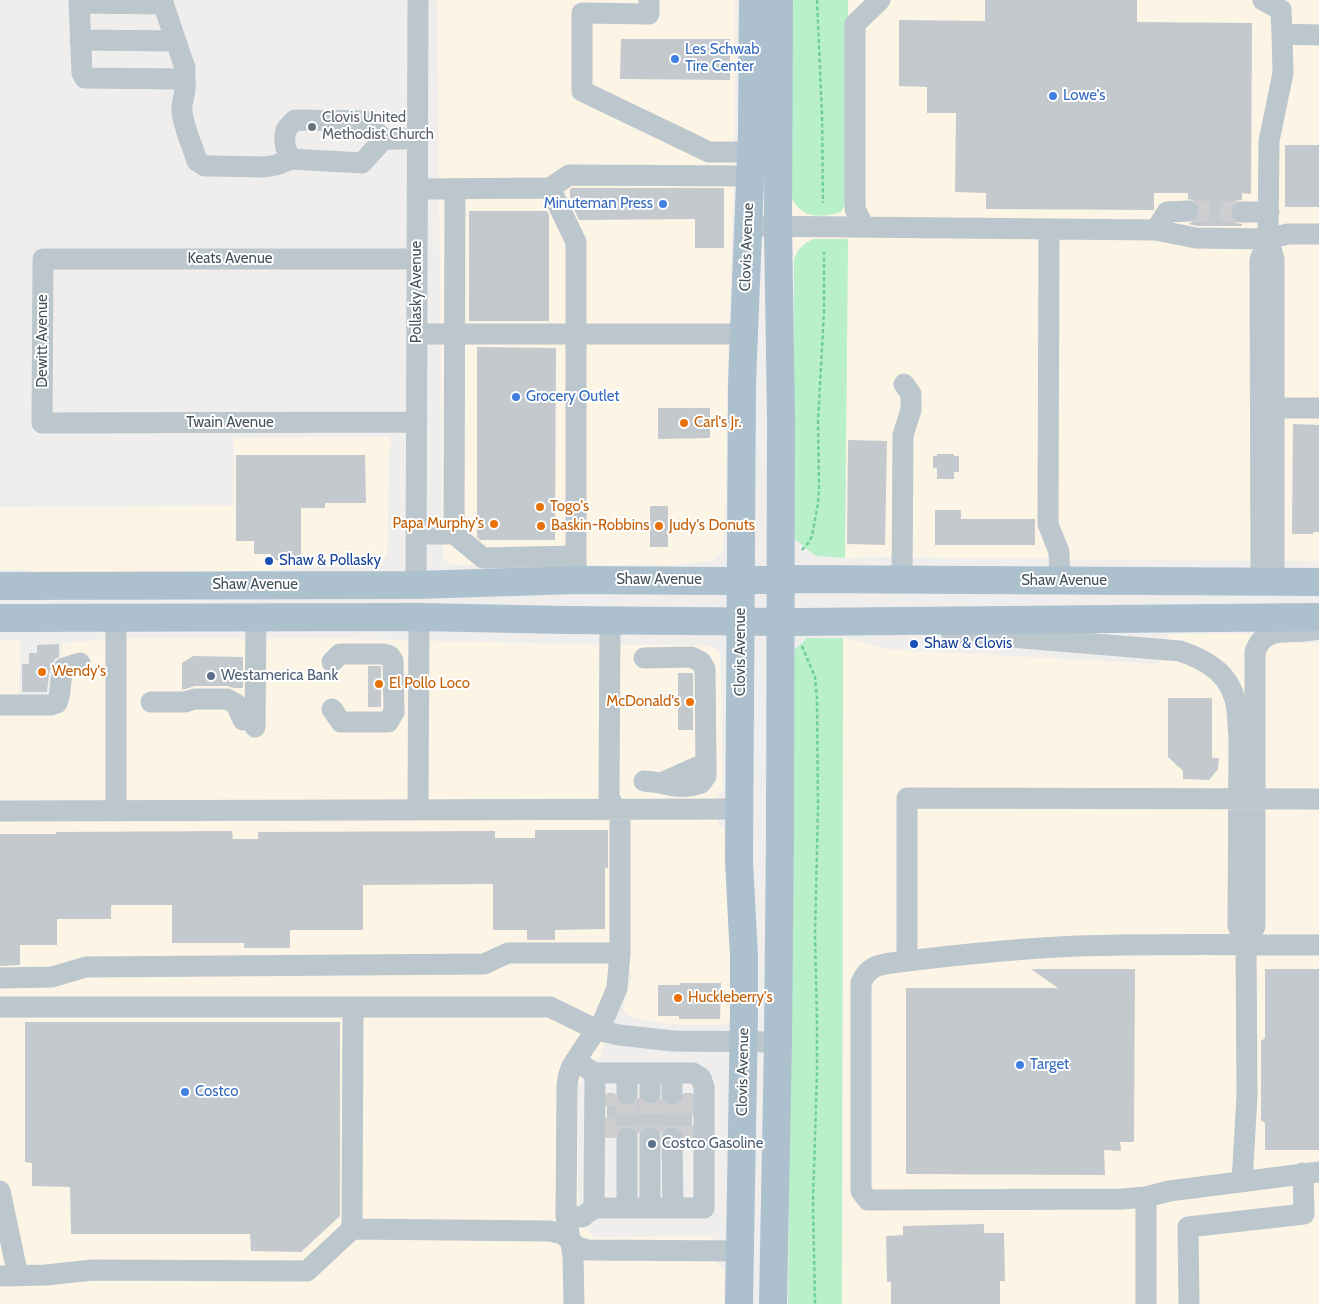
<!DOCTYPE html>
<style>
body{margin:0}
canvas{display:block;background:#f0eded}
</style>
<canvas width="1319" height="1304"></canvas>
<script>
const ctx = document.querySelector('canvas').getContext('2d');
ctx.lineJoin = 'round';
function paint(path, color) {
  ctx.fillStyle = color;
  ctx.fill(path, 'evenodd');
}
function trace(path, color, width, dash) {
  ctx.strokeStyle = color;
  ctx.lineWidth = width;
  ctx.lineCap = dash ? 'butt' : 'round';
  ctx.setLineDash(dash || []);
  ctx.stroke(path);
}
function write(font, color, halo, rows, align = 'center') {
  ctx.font = font + ' Cabin,sans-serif';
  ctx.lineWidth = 4;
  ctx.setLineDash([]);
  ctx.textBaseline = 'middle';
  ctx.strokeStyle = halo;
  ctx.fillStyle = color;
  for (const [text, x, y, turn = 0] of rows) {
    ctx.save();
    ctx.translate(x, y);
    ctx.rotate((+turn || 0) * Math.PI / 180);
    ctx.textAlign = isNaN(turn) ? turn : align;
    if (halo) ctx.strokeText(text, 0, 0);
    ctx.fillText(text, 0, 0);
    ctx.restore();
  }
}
paint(new Path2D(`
 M437,0H735L734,170L727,393L726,498L723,551L712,561L672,565H451L443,558Z
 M848,0H1319V561L1041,559L882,557L845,558L848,239H814L806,242L797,250L794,260L791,195L847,201Z
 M390,437L387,555L380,564L233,572H30V570H0V507L233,506L234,438Z
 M1168,634H1256L1276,643H1319V1304H842L843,638L887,649L1158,664Z
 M106,639H353L622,645H710L720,653L723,790L717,797L718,824L724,829L731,973V1019L725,1025H685L655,1022L632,1017L626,1014L624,1009V1004L632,975L612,964L611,979L602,1054L578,1085V1202L587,1229L594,1237L713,1236L717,1263L724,1270V1304H0V640H20L19,708H59L62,643Z`), '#fcf4e5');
paint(new Path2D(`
 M792,0H848L847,201L841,212C821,219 798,218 791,195Z
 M814,239H848L845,558L816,556L793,538L794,260C798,249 803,243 814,239Z
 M807,638H843L842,1304H788L794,650Z`), '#b9f0ca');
paint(new Path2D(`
 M985,0H1137V22L1252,23L1251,194L1242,193V200L1235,201L1231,206L1230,212L1231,219L1236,223L1242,224V226H1197L1188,224L1195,221L1199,216L1200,211L1198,204L1193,200L1188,199V193H1154V210L986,209V193L955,192L956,113H927V87L899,86V20L985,21Z
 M621,39H730V80L620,79Z
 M1285,145H1319V207H1285Z
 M573,188H724V248H695V219L579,220L570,201V189Z
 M469,211H547L549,215V321H469Z
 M477,347L556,348L555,540H480L477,537Z
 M658,408H710V438L658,439Z
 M1293,424L1319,425V532H1313V534H1292Z
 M848,440L887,441L885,545L847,544Z
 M937,454H954V456H959V472H954V479H937V468H933V456H937Z
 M236,455H365L366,503H325V508H301V560H271V554H254V541H236Z
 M650,506H668V547H650Z
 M935,510H961V519H1035V545H935Z
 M59,644V657L55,659L52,664L49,674L47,692H22V664H29V653H37V645Z
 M193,656L243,657V688H234L227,686H195L182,690V663Z
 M368,666H381V707H368Z
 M678,673H693V730H678Z
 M1168,698H1212V758H1219L1218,769L1209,780L1183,779V771L1168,757Z
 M535,830H608V868H605V929L555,930V940H527V930H493V884L363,885V930H290V948H244V943H172V905H111V919H57V945H20V965L0,966V834H56V832L232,831L233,839H258V832L495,831V838H535Z
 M1031,969H1135L1134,1142H1120L1121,1151L1104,1150L1105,1175L906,1174V988H1058Z
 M1265,969H1319V1150H1265V1123L1261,1120V1041L1265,1038Z
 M680,983H721L720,1019H679V1016H658V985H680Z
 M25,1022H340V1216L301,1252L251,1251L250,1234H71L70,1187L32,1186V1163L25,1162Z
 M607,1093H614L616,1101L621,1105L627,1106L634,1105L639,1097L643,1104L650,1105L656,1104L661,1099L665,1105L672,1106L678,1105L683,1101L684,1093H692V1138H684L682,1131L678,1127L672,1126L665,1128L661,1132L656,1127L650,1126L643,1127L638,1134L634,1127L627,1126L621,1127L616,1131L615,1138H607Z
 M984,1224V1233H1004L1005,1281H1000V1304H891V1282H887L886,1236L903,1235V1226Z`), '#c4c9cd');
trace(new Path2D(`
 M1188,211L1242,212
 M650,1093V1138
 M627,1094V1138
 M672,1094V1138
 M693,1094V1138
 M606,1138V1094`), '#ceced0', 21, [21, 11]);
trace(new Path2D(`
 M817,0L822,116L823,203
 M802,550L809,542L812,536L818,503L819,489L818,421L824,312V252
 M802,646L815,677L817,699L818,807L815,935L817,1022V1075L813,1200L815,1304`), '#70cf98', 2.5, [4, 2.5]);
trace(new Path2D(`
 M79,0L82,73L85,78L178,79L184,77
 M162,0L185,68C184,75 186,81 185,88C185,95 181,104 182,111C183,126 193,147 197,161L205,166H213L264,167L276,165L291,159
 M649,0V14L582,13V91L709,152H751
 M1263,0L1281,10L1282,34L1319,35
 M79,3L163,4
 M80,40L176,41
 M384,139L362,163L291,159C286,151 283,140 286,130C288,127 292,123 295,120L365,121L384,139H417
 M550,188L569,175L750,176
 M417,189L550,188L576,242V580
 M1242,212H1269
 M748,226L1156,230L1196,238L1268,239L1288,234H1319
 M864,227L855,209V24L880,0
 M1049,229L1048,524L1059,552L1060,581
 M1156,230L1167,212L1188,211
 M1268,239L1269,141L1283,73L1282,34
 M417,334H743
 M1261,408H1319
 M417,422L42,423L43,259H417
 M417,534H454L483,558L576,556
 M454,534L455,189
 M902,580L903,435L911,410V394L904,384
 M1261,582L1260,260L1268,239L1274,259V583
 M416,585L418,0
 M116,617V811
 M951,632L1180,651C1210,661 1233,676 1237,710C1238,719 1238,728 1239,737L1238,926L1246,945
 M644,658L691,657L701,662L705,669L706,763L661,783L644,781
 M332,662L340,654H384L390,656L393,661L394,712L388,722H341L332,709
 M151,702H185L195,699H227L236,704L243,720
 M0,705H51L57,703C62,692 59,680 64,668L80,663
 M255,727L256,617
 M661,783C676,787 687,788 701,783L706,776V763
 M1319,799L907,798V961C957,955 1007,950 1058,947C1145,943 1232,945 1319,945
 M418,810L419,617
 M0,811L740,809
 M907,961C887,964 869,962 861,983V1191L868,1200L1122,1199L1146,1197L1169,1191L1319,1172
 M0,978L52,977L86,967L484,964L508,953H620
 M0,1007H550L597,1030L619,1035L673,1041L778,1042
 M627,1073V1094
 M650,1073V1093
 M672,1073V1094
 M627,1138V1208
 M650,1138V1208
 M672,1138L673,1208
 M1242,1182L1247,1096L1246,945L1255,926V652C1265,622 1294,636 1319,629
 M0,1191L18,1276
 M1146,1197V1304
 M594,1208L595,1073
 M566,1216L582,1217L594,1208H704V1087L701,1078L693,1073H595L575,1061
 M352,1229L549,1231L563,1234L577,1247L588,1250L740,1251
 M0,1276L46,1275L93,1270L307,1271L352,1229L353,1007
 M574,1304L573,1256L566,1216L567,1088L568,1078L571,1068L585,1046L604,1019L617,988L620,953V818L609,797L610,620
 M1189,1304L1188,1227L1304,1214L1303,1173`), '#bbc6cd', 21);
trace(new Path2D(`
 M0,586L416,585L576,580L720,581L798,579L1319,582
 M0,618L419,617L566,620L798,622L1319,617
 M739,1304L744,1013V957L739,861L742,384L752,131L753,0
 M773,1304L778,1042L780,831L781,419L778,227L779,0`), '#acc0ce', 28);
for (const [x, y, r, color] of [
 [675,59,5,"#3f7fe0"],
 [1053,96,5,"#3f7fe0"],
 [312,127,5,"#6b7280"],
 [663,204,5,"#3f7fe0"],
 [516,397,5,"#3f7fe0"],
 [684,423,5,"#e8710a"],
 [540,507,5,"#e8710a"],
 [494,524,5,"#e8710a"],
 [541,526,5,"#e8710a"],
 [659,526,5,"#e8710a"],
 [269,561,5,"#1a4fb4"],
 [914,644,5,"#1a4fb4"],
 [42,672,5,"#e8710a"],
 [211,676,5,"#5c6f8a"],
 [379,684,5,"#e8710a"],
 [690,702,5,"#e8710a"],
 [678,998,5,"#e8710a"],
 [1020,1065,5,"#3f7fe0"],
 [185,1092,5,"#3f7fe0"],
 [652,1144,5,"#5c6f8a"]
]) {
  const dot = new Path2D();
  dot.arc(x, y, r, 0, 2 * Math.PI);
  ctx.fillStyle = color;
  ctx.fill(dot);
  trace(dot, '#fff', 2);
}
write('15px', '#366cbe', '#fff', [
 ["Les Schwab",685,50],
 ["Tire Center",685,67],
 ["Lowe's",1063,96],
 ["Minuteman Press",653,204,"right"],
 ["Grocery Outlet",526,397],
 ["Target",1030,1065],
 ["Costco",195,1092]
], 'left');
write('15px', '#5b616d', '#fff', [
 ["Clovis United",322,118],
 ["Methodist Church",322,135]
], 'left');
write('15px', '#45535b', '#fff', [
 ["Clovis Avenue",747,247,-88],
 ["Keats Avenue",230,259],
 ["Pollasky Avenue",417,292,-90],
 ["Dewitt Avenue",43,341,-90],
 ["Twain Avenue",230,423],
 ["Shaw Avenue",659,580],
 ["Shaw Avenue",1064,581],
 ["Shaw Avenue",255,585],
 ["Clovis Avenue",741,652,-90],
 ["Clovis Avenue",743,1072,-89]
]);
write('15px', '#c56008', '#fff', [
 ["Carl's Jr.",694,423],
 ["Togo's",550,507],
 ["Papa Murphy's",484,524,"right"],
 ["Baskin-Robbins",551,526],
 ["Judy's Donuts",669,526],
 ["Wendy's",52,672],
 ["El Pollo Loco",389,684],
 ["McDonald's",680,702,"right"],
 ["Huckleberry's",688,998]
], 'left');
write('15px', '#164399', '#fff', [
 ["Shaw & Pollasky",279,561],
 ["Shaw & Clovis",924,644]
], 'left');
write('15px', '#4e5e75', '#fff', [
 ["Westamerica Bank",221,676],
 ["Costco Gasoline",662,1144]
], 'left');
</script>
